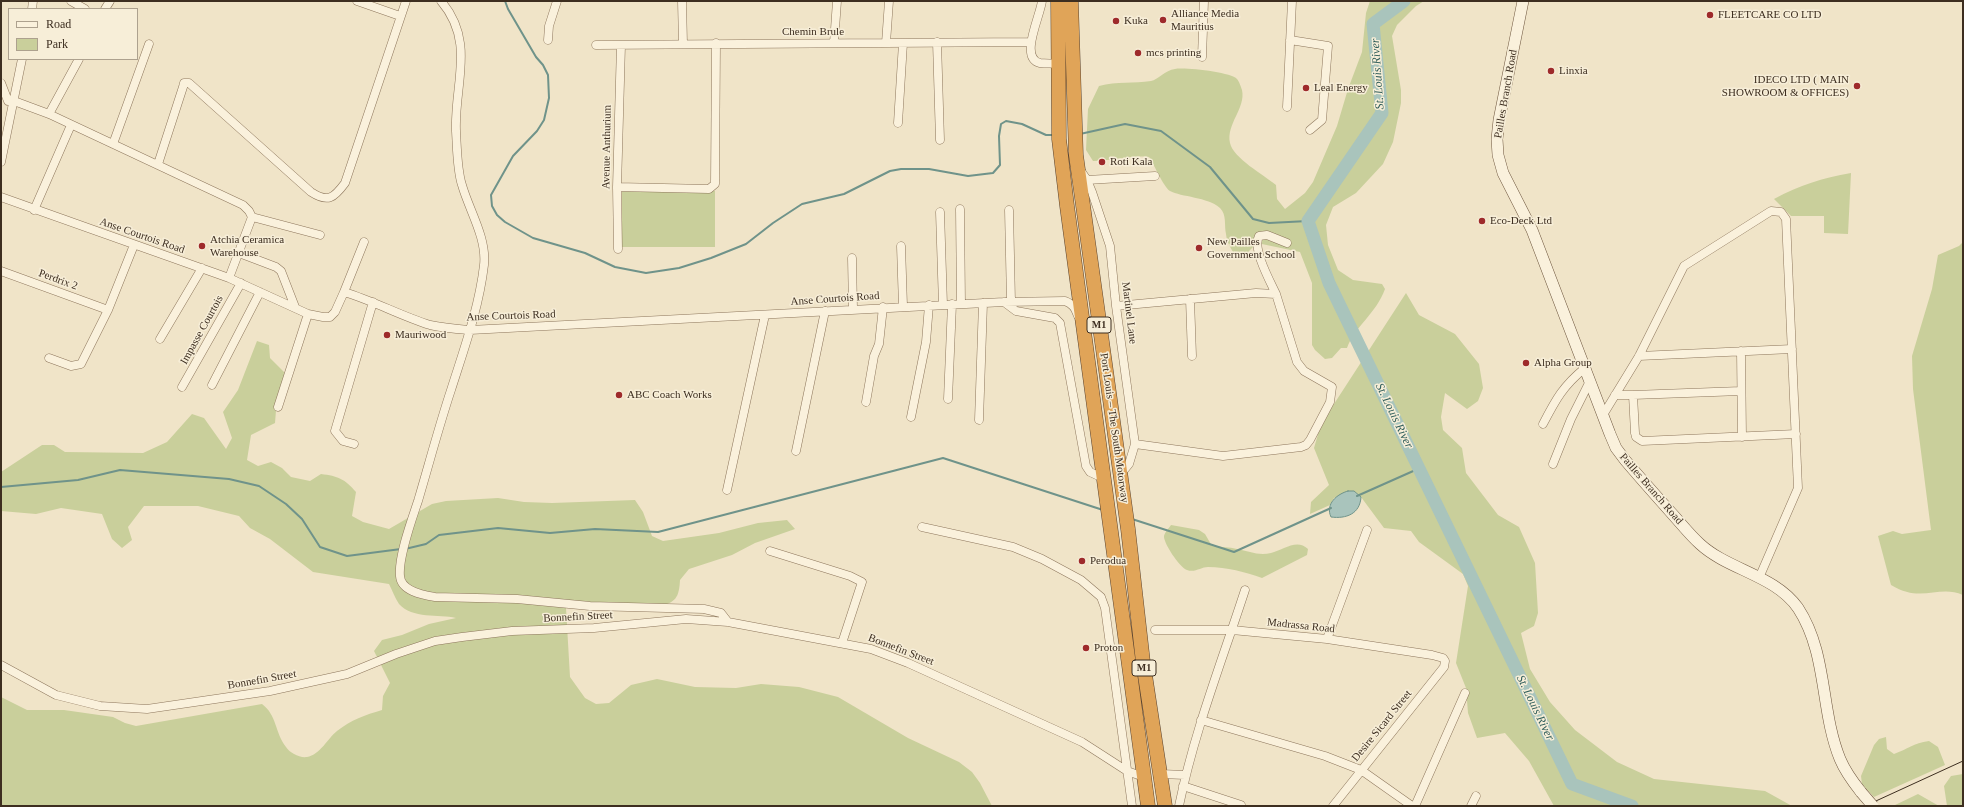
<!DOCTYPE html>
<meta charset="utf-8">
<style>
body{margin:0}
#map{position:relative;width:1964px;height:807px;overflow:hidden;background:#f0e4c8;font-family:"Times New Roman",serif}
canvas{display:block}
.frame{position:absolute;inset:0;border:2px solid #3d2e20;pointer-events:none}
.legend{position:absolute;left:8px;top:8px;width:130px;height:52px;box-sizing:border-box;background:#f7eed8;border:1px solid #ada18e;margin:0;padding:5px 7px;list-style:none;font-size:12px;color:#3d2e20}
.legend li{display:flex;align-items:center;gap:8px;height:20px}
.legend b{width:20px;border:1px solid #ada18e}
</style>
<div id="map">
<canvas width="1964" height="807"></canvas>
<div class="frame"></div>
<ul class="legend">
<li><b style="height:5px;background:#faf1dc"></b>Road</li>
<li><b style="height:11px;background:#c9cf9b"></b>Park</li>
</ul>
</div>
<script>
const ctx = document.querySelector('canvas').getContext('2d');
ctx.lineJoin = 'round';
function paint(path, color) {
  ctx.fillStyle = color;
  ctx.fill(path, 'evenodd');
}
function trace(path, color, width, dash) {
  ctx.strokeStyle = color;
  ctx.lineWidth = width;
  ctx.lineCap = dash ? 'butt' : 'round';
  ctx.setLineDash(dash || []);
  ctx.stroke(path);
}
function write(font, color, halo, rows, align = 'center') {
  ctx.font = font + ' "Times New Roman",serif';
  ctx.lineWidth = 3;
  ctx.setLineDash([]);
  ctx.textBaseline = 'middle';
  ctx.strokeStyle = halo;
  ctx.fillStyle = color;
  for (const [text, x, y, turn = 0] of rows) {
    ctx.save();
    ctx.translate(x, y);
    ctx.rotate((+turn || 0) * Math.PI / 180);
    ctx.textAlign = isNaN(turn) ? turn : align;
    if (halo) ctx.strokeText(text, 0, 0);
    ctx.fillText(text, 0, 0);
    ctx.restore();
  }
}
paint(new Path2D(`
 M1370,1H1424L1416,6L1397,25L1392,36L1401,90V103L1393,142L1383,164L1356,193L1333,207L1326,225L1328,245L1338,270L1353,280L1382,284L1385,289C1376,314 1355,326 1347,348H1341L1332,358L1325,359L1315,350L1312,345V283L1300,252L1257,243L1248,252L1236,256C1231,249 1227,243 1226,234C1224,225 1227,215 1220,208C1208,197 1181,197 1170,191C1163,186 1155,166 1149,157C1130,155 1112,161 1093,161L1086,150L1088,109L1099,86C1117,81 1134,84 1151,81C1158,80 1165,70 1175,69C1184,67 1231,72 1237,79C1239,81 1241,87 1242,90C1246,108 1226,124 1230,143C1233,158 1264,175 1276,185L1277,199L1285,209L1305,193L1313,182L1337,126L1348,89L1362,52L1366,13Z
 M1851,173L1848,234L1824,233V216H1791L1774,199C1800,185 1822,178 1851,173Z
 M622,191H715V247H622Z
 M1963,242V595C1938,584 1922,604 1891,585L1878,536L1893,531L1902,534L1931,530L1913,389L1912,356L1932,289L1938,255L1959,246Z
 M1406,293L1419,315L1455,334L1479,364L1483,388L1478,401L1467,409L1445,393L1441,417L1443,430L1462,448L1466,473L1498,515L1519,527L1535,563L1538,613L1534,626L1521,633L1530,669L1550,702L1575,730L1617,762L1654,779L1765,791L1792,806H1554L1529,761L1505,733L1477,738L1468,713L1466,688L1456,663L1468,586L1463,574L1419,542L1411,531L1384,528L1361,497L1354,491L1334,498L1330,505L1310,514L1311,502L1329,485L1314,448L1321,424Z
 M257,341L269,345L270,358L288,376L277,398L275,423L251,435L247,460L258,466L271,462L282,468L291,477L310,481L321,474C338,476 345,479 356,492L352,516L363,522L389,529L432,504L446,501L498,498L524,502L552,503L635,500L643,512L652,536L663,541L719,533L758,523L787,520L795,529L755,543L732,555L689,569L680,580C679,598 676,602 658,607L566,608L570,677L585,698L596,704L609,703L631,685L657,679L695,687L736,688L761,684L799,687L838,697L908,738L959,762L972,772L980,783L992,806H1V697L27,710H64L113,717L125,723L136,726L262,704C277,715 275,733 286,747C290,753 299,758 307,757C320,755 328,738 337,731C351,720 365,715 382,710L383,696L390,683L374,651L382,640L402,635L429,624L456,618C439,614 412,619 399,604C395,598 392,590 389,584L313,572L270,539L250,528L239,516L198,506H144L128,527L132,540L122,548L112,539L102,514L61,508L36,514L1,511V472L42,445H54L65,452L143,453L167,442L192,414L204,418L226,449L232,438L223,412L238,390Z
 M1171,525L1199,530L1205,534L1212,546C1221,547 1229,547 1237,549C1249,551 1258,556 1271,553C1283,550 1297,538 1308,549L1307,555L1262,578C1245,572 1227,567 1208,567C1201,567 1195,573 1187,570C1179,567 1163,542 1164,536C1165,532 1169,528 1171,525Z
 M1886,737L1887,749L1894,754C1908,749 1913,743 1929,741L1938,747L1945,765L1874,797L1862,784L1861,776L1874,745L1879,739Z
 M1963,774V806H1947L1944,786L1951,776Z
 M1918,794L1939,806H1893Z`), '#c9cf9b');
const water = new Path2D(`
 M1348,491H1354L1361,497C1360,514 1346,519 1331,517C1325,504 1337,494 1348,491Z`);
paint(water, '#a9c4bc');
trace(water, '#6f938a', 1);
trace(new Path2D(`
 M505,1L508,9L536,57L543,65L548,75L549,98L544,120L537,131L513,156L491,195L492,206L497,215L505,222L533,238L585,253L615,267L646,273L679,268L711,258L746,244L773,223L802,204L844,194L890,171L901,169H929L968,176L993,173L1000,165L999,136L1001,124L1006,121L1022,124L1046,135H1054
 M1080,134L1125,124L1161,131L1210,167L1253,219L1269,223L1308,221
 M1,487L78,480L120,470L229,479L259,486L286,504L302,519L320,547L347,556L401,549
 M1357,496L1420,468
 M1132,519L1234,552L1331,508
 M405,549L426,544L439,535L498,528L550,533L595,529L658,532L943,458L1103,510`), '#6f938a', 2);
trace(new Path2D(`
 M1404,1L1373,24L1382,113L1308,221L1329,283L1572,784L1632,806`), '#a9c4bc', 13);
const street = new Path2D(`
 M71,1L85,9
 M357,1L400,16
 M441,1C476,42 454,84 456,131C457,147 457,170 462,185C469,210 487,238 484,265C479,308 464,349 451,390C439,426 429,464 418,501C412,519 398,557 400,576C401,591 422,595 435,597L517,599L590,606L704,609L721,613L728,622
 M682,1L683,44
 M1042,1C1040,17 1019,58 1040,63C1046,64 1053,63 1059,64
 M32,9L33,1
 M105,9L110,1
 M548,40L549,26L557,1
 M1290,40L1328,46L1322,120L1310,130
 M937,42L940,140
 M834,43L837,1
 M886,43L889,1
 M596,45L1030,42
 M1202,57L1204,1
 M1,83L8,101H14L49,114L243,205L249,211L252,217L229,278
 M1287,107L1292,1
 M49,114L79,59
 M898,123L903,43
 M113,144L149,44
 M1,162L22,59
 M158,164L183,87L184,83H189L311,192C328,203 334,198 345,183L406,1
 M1081,171L1087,180L1092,192L1110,246L1116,306L1135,444L1129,464L1120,475
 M1087,180L1155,176
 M617,187L709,189L715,184L716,43
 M1,197L229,278L308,314L323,317H330L335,312L344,292C374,301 401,316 430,325C443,328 457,329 470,330L1004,302L1065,301C1073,304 1075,308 1078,316
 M960,209L961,304
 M34,210L71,125
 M1009,210L1011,302
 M940,212L943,305
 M252,217L320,235
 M901,246L903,306
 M618,249L617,187L621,45
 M239,253L276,267L281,271L295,307
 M852,258L853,309
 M1,271L108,310
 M344,292L364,242
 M1276,294C1270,281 1252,249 1259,236L1267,235L1287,243
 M1190,299L1192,356
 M1004,302L1016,311L1055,318L1060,323L1086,466L1090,472L1103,478
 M1116,306L1256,293L1276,294L1297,362L1304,371L1332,387L1330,402L1310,440L1306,445L1301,447L1223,456L1135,444
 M160,339L202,268
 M1741,351L1742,437
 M1639,356L1792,349
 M49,358L71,366L81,364L108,310L134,245
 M212,385L260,292
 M182,387L241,283
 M1615,395H1633L1635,433L1636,437L1642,441L1796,434
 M1633,395L1741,391
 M948,399L952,304
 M866,402L874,356L879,344L883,307
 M278,407L308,314
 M1603,415L1639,356L1684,266L1771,211L1781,212L1786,219L1798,488L1759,578
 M911,417L926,342L929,305
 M979,420L983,303
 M1543,424C1556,399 1563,386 1585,368
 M354,444L343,441L335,431L373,302
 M796,451L825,311
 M1553,464L1571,419L1590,381
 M727,490L765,315
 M922,527L1013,547L1042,559L1081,580L1101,597L1105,608L1132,806
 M770,551L850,576L862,582L842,643
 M1155,630H1232L1327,639L1432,655L1443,658L1445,661L1444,667L1333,806
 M1327,639L1367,530
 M1,665L56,695L100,706L147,709L270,691L347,674L396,654L435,641L462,637L512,631L594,628L686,619L728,622L871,649L908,663L1082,742L1127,771L1144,777
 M1201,720L1325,756L1361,770L1412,806
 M1161,774L1185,775
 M1183,786L1241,805
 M1179,806C1194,732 1222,661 1245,590
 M1415,806L1465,693
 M1471,806L1476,796`);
const secondary = new Path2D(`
 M1523,1L1499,120L1497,139L1498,155L1503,173L1532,230L1610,434L1616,448L1625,460C1641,479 1658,498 1675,517C1683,526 1691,536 1700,544C1728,570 1775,575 1798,608C1828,654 1820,710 1840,759C1845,771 1853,782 1861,792`);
const highway = new Path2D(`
 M1058,1L1059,139L1067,206L1148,806
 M1071,1L1076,155L1128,529L1143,662L1165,806`);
trace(street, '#8d765c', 9);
trace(secondary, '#6f573f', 12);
trace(highway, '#5b4430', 15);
trace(street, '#faf1dc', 8);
trace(secondary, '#faf1dc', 11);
trace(highway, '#e0a458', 14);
trace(new Path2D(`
 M1865,806L1963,761`), '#3d2e20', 1);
const secondaryBridge = new Path2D(`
 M1861,792L1873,806`);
trace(secondaryBridge, '#6f573f', 12, []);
trace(secondaryBridge, '#faf1dc', 11);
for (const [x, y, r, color] of [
 [1710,15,4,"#9e2a2b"],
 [1163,20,4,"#9e2a2b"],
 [1116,21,4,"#9e2a2b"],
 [1138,53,4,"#9e2a2b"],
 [1551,71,4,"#9e2a2b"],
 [1857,86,4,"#9e2a2b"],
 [1306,88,4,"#9e2a2b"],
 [1102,162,4,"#9e2a2b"],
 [1482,221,4,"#9e2a2b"],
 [202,246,4,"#9e2a2b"],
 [1199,248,4,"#9e2a2b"],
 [387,335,4,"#9e2a2b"],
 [1526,363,4,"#9e2a2b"],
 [619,395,4,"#9e2a2b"],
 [1082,561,4,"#9e2a2b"],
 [1086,648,4,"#9e2a2b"]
]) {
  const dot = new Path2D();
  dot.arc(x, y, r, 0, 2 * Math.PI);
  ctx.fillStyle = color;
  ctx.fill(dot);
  trace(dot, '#f7eed8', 1.5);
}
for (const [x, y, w] of [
 [1099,325,24],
 [1144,668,24]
]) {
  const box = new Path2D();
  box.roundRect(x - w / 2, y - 8, w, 16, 3);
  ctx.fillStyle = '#f7eed8';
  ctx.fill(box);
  trace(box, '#3d2e20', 1);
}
write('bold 10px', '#3d2e20', null, [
 ["M1",1099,325],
 ["M1",1144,668]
]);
write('11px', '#3d2e20', '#f7eed8', [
 ["Alliance Media",1171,14],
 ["Mauritius",1171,27],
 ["FLEETCARE CO LTD",1718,15],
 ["Kuka",1124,21],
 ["mcs printing",1146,53],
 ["Linxia",1559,71],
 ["IDECO LTD ( MAIN",1849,80,"right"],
 ["SHOWROOM & OFFICES)",1849,93,"right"],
 ["Leal Energy",1314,88],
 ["Roti Kala",1110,162],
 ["Eco-Deck Ltd",1490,221],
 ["Atchia Ceramica",210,240],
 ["Warehouse",210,253],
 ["New Pailles",1207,242],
 ["Government School",1207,255],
 ["Mauriwood",395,335],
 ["Alpha Group",1534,363],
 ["ABC Coach Works",627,395],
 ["Perodua",1090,561],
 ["Proton",1094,648]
], 'left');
write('11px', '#3d2e20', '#f7eed8', [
 ["Chemin Brule",813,32],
 ["Pailles Branch Road",1506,94,-80],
 ["Avenue Anthurium",607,147,-89],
 ["Anse Courtois Road",142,236,19],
 ["Perdrix 2",58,280,20],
 ["Anse Courtois Road",835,299,-4],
 ["Martinel Lane",1129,313,83],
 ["Anse Courtois Road",511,316,-2],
 ["Impasse Courtois",202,330,-61],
 ["Port Louis – The South Motorway",1114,428,82],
 ["Pailles Branch Road",1651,489,49],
 ["Bonnefin Street",578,617,-3],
 ["Madrassa Road",1301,626,6],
 ["Bonnefin Street",901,650,21],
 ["Bonnefin Street",262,680,-10],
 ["Desire Sicard Street",1382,726,-51]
]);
write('italic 12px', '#2f5d5a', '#f7eed8', [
 ["St. Louis River",1378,74,-94],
 ["St. Louis River",1394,416,64],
 ["St. Louis River",1535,708,64]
]);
</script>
